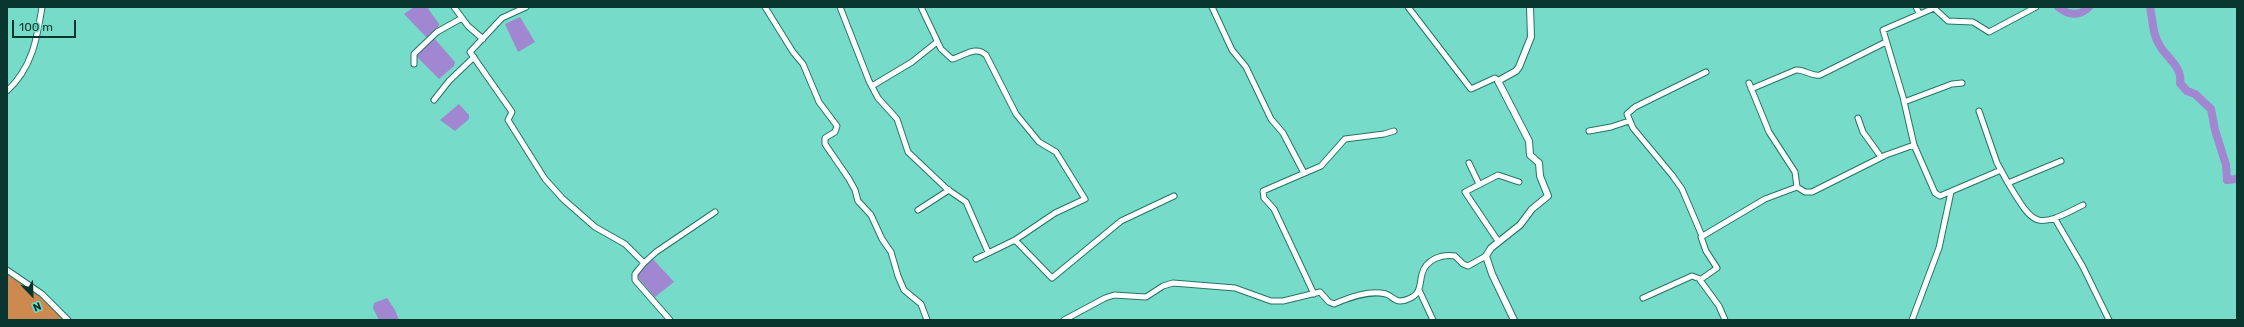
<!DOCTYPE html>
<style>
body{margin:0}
#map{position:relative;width:2244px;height:327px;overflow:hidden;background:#76dbc8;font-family:Rubik,sans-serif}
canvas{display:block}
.frame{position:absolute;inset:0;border:8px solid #09372f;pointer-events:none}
.north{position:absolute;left:12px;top:275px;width:40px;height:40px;-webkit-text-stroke:3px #76dbc8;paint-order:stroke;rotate:157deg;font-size:11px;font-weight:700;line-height:16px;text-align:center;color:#09372f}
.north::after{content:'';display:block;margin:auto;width:14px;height:18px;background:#09372f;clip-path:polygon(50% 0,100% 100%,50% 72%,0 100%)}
.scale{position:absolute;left:12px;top:20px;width:64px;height:18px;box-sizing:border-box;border:2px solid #09372f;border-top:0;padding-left:5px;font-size:12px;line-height:14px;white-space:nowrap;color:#09372f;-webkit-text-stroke:3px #76dbc8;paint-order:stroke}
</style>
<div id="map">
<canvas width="2244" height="327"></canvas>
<div class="frame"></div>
<div class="north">N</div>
<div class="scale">100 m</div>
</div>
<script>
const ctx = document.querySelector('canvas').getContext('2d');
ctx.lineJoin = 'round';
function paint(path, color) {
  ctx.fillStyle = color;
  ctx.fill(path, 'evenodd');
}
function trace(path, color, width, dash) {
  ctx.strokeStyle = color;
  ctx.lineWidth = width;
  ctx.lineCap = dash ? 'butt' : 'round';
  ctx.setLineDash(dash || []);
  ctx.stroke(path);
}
paint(new Path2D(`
 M7,271L42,294L66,320H7Z`), '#cc8950');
paint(new Path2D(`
 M414,7H427L439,24L438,28L427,38L404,14Z
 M520,17L535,42L518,52L505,24Z
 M434,38L455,62L454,66L439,79L416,56Z
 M459,104L469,115V119L455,131L440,120Z
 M653,259L674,282L655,297L635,274Z
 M387,298L395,310L399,320H379L373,308L374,303Z`), '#a186d2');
trace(new Path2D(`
 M2058,7C2068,15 2079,17 2089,7
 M2150,7C2153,20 2152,34 2160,46C2167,58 2183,68 2180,83L2187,91L2195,94L2211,109L2215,130L2226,165L2227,180L2237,179`), '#a186d2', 8);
const minor = new Path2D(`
 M454,7L468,26L483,39
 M526,7L502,18L470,52L512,112L508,120L545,179L563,199L595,227L625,244L644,263L635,274V280L670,320
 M765,7L793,52L803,64L819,102L837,126L835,132L825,138V144L849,179L855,190L858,201L871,215L882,239L891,252L898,276L904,290L921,304L927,320
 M840,7L869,81L878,98L897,119L908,152L947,189L966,202L988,252
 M921,7L941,49L952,59C964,56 976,45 986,55L1016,114L1039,142L1056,152L1085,199L1055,213L1015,240L976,259
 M1212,7L1232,50L1246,67L1271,119L1283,133L1304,173
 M1408,7L1471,89L1495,78L1498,81
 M1916,7L1919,13
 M414,64V54L437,32L462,18
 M1749,83L1769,132L1795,172L1797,187
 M872,86L912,62L937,42
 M1751,89L1796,70C1805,69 1811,77 1820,75L1886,42
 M7,91C32,68 37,39 42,7
 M434,100L449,81L474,57
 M1904,102L1952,84L1962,83
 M1979,111L1997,163L2008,183L2061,161
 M1858,118L1863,132L1881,157
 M1589,131L1611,127L1629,121
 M1469,163L1479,184
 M2001,170L1940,196L1935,193L1914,145L1903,97L1883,30L1934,8L1948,21L1973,22L1989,32L2036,7
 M2008,183C2035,228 2036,229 2083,205
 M918,210L949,190
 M2055,219L2083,267L2109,320
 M1702,236L1682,189L1672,175L1633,128L1627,114L1635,107L1706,72
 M1015,240L1052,278L1121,221L1174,196
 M1498,241L1465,192L1498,175L1519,182
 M644,263L656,252L715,212
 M7,270L42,294L68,320
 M1419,290L1433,320
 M1314,294L1274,209L1264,198L1263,191L1321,166L1345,139L1384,134L1394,131
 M1643,298L1692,276L1700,279
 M1064,320L1105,298L1114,295L1146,297L1163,286L1173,283L1235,288L1271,301H1283L1320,292L1329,302L1334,304C1350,297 1369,290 1386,294C1392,296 1394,301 1400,301C1406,301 1414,297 1417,293C1421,287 1420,281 1422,274C1426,259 1442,254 1455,256L1463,264L1468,266L1486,256
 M1725,320L1719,306L1700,280L1717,268L1706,251L1701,237L1765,199L1797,187L1805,192H1812L1886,155L1914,145
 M1912,320L1939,248L1951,192`);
const tertiary = new Path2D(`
 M1514,320L1492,274L1486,256L1491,248L1520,225L1532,209L1548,196L1540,176L1539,163L1530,155L1529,141L1498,81L1516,71L1519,67L1531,37L1530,7`);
trace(minor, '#247567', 7);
trace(tertiary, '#247567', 8);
trace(minor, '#fff', 5);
trace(tertiary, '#fff', 6);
</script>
